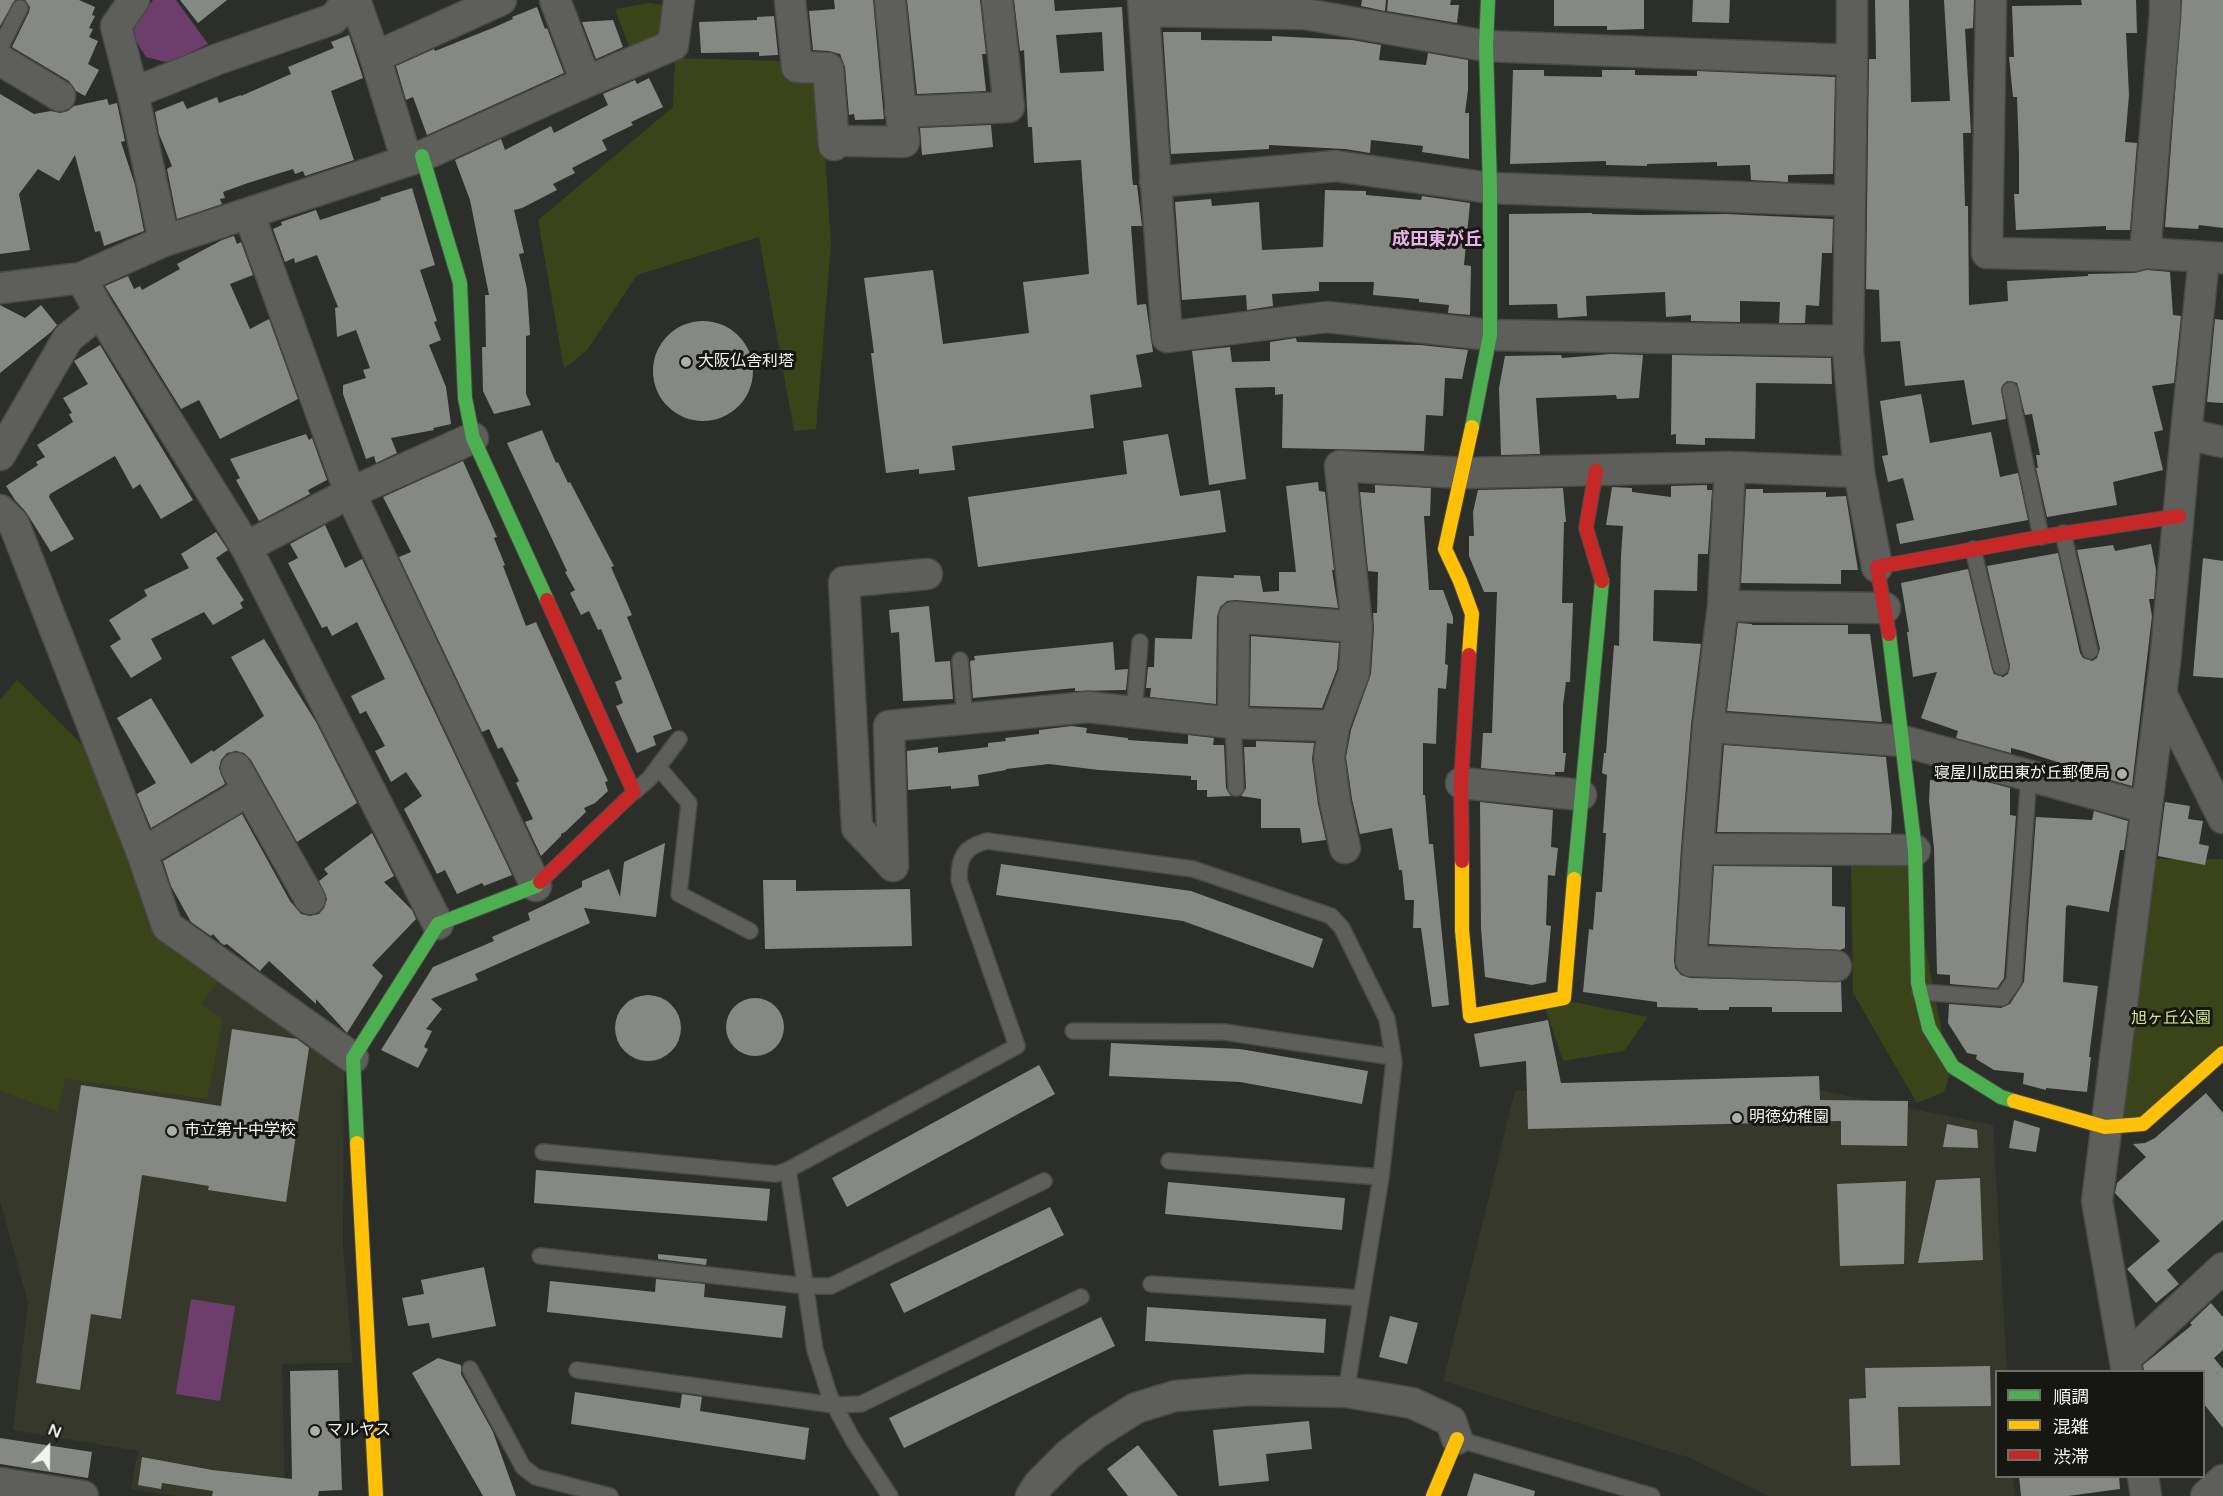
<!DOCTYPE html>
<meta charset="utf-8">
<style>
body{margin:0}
#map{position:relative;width:2223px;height:1496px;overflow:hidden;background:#2c2e29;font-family:"Varela Round","Noto Sans JP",sans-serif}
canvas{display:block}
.legend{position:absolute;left:1995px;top:1370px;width:210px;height:108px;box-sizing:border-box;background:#161713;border:2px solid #6e6f6b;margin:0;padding:8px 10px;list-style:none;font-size:18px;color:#f2f4ee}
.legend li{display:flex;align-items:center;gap:12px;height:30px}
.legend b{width:30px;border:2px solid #6e6f6b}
.north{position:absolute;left:18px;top:1418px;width:60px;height:60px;-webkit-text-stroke:4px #161713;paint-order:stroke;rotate:22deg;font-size:16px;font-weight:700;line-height:24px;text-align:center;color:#f2f4ee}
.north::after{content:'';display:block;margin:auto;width:21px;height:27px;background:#f2f4ee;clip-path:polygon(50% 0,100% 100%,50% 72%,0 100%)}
</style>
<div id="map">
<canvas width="2223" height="1496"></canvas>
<ul class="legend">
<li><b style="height:8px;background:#4caf50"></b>順調</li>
<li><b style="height:8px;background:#ffc107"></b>混雑</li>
<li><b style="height:8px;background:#c62828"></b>渋滞</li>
</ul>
<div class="north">N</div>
</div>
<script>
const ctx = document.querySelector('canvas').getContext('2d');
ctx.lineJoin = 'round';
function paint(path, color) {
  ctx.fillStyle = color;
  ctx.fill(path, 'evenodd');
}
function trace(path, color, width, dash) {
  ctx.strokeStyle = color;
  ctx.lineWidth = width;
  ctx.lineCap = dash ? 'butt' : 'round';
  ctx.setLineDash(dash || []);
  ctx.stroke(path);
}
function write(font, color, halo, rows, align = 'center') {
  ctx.font = font + ' "Varela Round","Noto Sans JP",sans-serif';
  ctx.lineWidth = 6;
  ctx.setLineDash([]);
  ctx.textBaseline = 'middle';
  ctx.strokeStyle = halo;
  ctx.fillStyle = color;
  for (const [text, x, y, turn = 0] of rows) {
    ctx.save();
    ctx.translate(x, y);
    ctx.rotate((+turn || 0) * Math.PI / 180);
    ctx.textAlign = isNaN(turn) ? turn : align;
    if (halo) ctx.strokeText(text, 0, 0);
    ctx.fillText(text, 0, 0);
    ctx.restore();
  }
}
paint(new Path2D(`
 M17,680L91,754L151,929L344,1060L343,1249L353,1363L282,1364L285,1496H175L131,1489L138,1451L13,1430L28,1303L0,1201V700Z
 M1818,1090L1993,1125L2007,1371L1996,1372V1476L2013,1477L2015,1496H1768L1690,1458L1443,1381L1515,1091Z`), '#35382b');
paint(new Path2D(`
 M649,3L663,5L672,16L666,38L631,52L615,9Z
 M675,58L819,62L831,244L816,429L794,431L759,237L637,275L588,349L564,369L538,220L673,107Z
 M17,680L91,754L151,929L222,977L201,1004L223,1019L207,1099L65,1079L58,1112L0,1091V700Z
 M1908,857L1950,1074L1944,1092L1917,1103L1853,993L1851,858Z
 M2140,859H2223V1049L2141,1118L2105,1127Z
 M1574,1002L1648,1017L1624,1051L1563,1061L1545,1008Z`), '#3b4318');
paint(new Path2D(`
 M153,0H176L208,44L169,63L146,57L134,38V26Z
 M191,1299L235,1306L220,1401L176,1394Z`), '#6d3e6b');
paint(new Path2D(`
 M0,0H15L0,26Z
 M25,0H79L95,7L92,15L95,16L89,28L93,29L89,37L98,41L88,64L99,70L85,96L76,91L69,81L12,47L29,12L30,7Z
 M180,0H227L198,23Z
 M834,0H873L884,119L855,120L854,114L849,115L845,67L840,54L829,51L813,50L809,11L835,9Z
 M907,0H980L986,54H982L986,91L917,94Z
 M1014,0H1054L1055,11L1122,7L1132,176L1133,185H1137L1142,226H1131L1137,305L1146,304L1153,352L1136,355L1142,387L1090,395L1094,428L952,446L955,470L919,474V469L886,473L871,353H874L864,278L933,270L943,344L1029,333L1023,282L1089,274L1081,160L1034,163L1032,127H1028L1024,50L1020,51ZM1102,32L1104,71L1060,73L1056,35Z
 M1362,0H1386L1385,11L1361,6Z
 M1388,0H1451L1450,5H1459L1457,23L1387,11Z
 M1554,0H1644V29L1607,30V26H1554Z
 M1693,0H1730L1729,23L1692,22Z
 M1875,0H1909L1911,102L1950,101L1944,0H1974L1973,28L1965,29L1971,133H1963L1965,206H1968L1969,305L2008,301L2007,281L2088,276V274L2134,273L2147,270L2170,272L2173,315L2181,316L2174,383L2152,386L2163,430L2154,432L2163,470L2113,482L2117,505L2047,517L2036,468H2038L2036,455H2040L2032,414L2025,415L2017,383L2007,381L2001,388L2006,419L1972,425L1964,380L1905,386L1900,341L1881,342L1879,290L1866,289L1869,59H1876Z
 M2081,0H2136L2137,33H2126L2129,95L2125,142L2137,143L2130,230H2106V226L2016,230L2014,194H2019V155L2017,97H2013L2009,57H2014L2012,6L2082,5Z
 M2182,0H2223V228L2199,225L2198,229L2165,227Z
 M537,7L545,29L547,28L564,73L427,135L413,97L406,100L396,66L434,49L435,51L495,27L513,19L512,17Z
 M774,16L778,55L759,56V52L701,53L699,22L757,20V17Z
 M613,20L623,47L596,59L582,22Z
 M1163,32H1201V40L1272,41V36L1352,40L1381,45L1379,60L1426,65L1428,53L1468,60V90L1465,113H1469V159L1422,152L1423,146L1371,140L1370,153L1345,149L1269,145V149L1171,154Z
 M349,35L363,78L331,91L354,160L305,176L303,171L295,174L293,169L248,183L223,192L225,198L220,199L222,204L177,219L167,169L172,166L159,134L155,112L183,101L187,109L217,97L219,103L241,95V96L291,74L288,67L334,48L331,42Z
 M1513,70H1544V76L1602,77V70H1635V75L1697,76V71L1835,77L1833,174L1788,175V182L1751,180L1750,165L1717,166V162L1647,164V166L1606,165V161L1510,164Z
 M649,78L663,107L631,122L633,125L602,140L607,150L572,168L575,173L553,184L557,190L522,208L514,210L524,253L519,254L527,289L530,335L526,336V394L531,405L494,414L483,391L482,347H486L485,295H489L470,200L455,160L501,139L505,150L551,126L554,133L608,105L603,94L635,80L637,84Z
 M0,94L34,114L51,111L60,113L68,111L74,106L107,99L109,105L117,103L125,141L121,142L135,185L144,231L104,246L100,231L95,232L75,155L59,181L38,169L19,194L30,250L0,254Z
 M991,125L993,147L922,155L920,128Z
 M412,188L435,265L420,270L437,321L434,322L441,340L429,345L446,387L451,424L433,428L434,430L391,438L397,453L376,463L374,456L366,459L343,394V385L366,378L363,370L370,368L356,330L337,337L335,308L338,307L317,255L295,263L294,258L285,262L273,229L282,225L281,222L316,210L320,220L381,200L380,198Z
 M1325,190L1366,191V195L1421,200L1422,196L1470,203L1464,265L1471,266L1470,315L1448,313L1449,305L1419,302V299L1373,295L1374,282H1319V291L1272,294L1273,306L1247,310L1246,295L1182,300L1175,202L1211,199L1212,206L1259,202L1262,250L1323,247Z
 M1592,213V214L1640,215L1726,214L1833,219L1832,253H1822L1819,306L1806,305L1805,323H1779L1780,302L1740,301V322L1691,321V315L1666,317L1665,292L1586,296L1587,316L1558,318L1557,304L1509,305V214Z
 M234,236L237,244L241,242L253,275L230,284L250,329L269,319L298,399L220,439L199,400L181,409L105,286L128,276L134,289L140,286L142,290L180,269L177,264L222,240Z
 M0,305L25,318L41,305L57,325L51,332L0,373Z
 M2215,319L2223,320V403L2207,402Z
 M653 371a50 50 0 1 1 100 0a50 50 0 1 1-100 0Z
 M1296,338L1297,342L1420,345L1468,350L1462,379L1445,378L1443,416L1426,415L1424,451L1282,448L1283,394L1275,395V387L1235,388L1246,479L1209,485L1192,351L1230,347L1232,362L1270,361V342Z
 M100,345L193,500L161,519L140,484L133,489L115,456L50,494L49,497L74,539L51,552L26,512L15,500L6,486L38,465L36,462L45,457L37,445L73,422L69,414L72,413L63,398L88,384L74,361Z
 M1611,354L1643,355L1639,398L1617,399L1616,395L1536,398L1540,454L1501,455L1499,388L1505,356L1561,355L1562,358Z
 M1672,355L1831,358L1832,384L1756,383L1755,439L1705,438V445L1676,444V434L1671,435Z
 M1921,394L1930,443L1991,432L2000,477L2018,473L2028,520L1900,544L1896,524L1914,520L1903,478L1888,482L1882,456L1888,455L1880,401Z
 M542,430L556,463L558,462L568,483L570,482L614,566L611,567L632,615L627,617L672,729L653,736L656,745L637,753L616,706L623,703L615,682L622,679L601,629L598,630L589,611L581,615L570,593L575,590L565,572L567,571L507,443Z
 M306,434L309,440L312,438L327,480L308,490L310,494L259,521L236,480L240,478L230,459Z
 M1168,434L1180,496L1220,490L1226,532L978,567L968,497L1127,474L1123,441Z
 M463,461L497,537L494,538L505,565L503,566L526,626L536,622L608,781L605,782L608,791L595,803L584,808L586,812L565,832L561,834V836L541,856L525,822L533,819L516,783L519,781L502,747L498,749L489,729L482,732L399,557L411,552L383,497Z
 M1318,482L1319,491L1325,492L1334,570H1332L1338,608L1235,600L1227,601L1220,607L1217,617L1216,704L1150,697L1151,688H1146L1148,667H1154L1155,638L1192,639L1197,576L1234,578V575L1260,576L1263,592L1279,591V572H1296L1286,486Z
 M1375,485L1431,488L1430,516H1424L1429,590H1443L1453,617V624L1447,623L1445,664L1448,665L1446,689L1438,688L1436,744L1423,743V795H1425L1429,844H1433L1449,1005L1432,1007L1421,928H1413L1414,900H1405L1402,870H1399L1392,828L1360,834L1352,799L1346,757L1351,730L1371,674L1374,628L1373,613H1377L1378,572L1368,571L1360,492L1375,493Z
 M1707,485V490H1712L1708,554H1698L1697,591L1654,590L1653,641L1701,644L1691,725L1681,848L1674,960L1675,968L1681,975L1690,978L1841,982L1842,1012H1772V1007H1729V1010H1698V1008L1657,1007V1002L1583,992L1589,929L1593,930L1596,892H1602L1606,833H1603L1607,775L1602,773L1604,753H1606L1614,645L1619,646L1621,556L1623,526L1606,525L1612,487L1632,488V492L1671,497V486Z
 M1563,488L1566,522H1564L1562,603H1573L1570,682H1566L1563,705V753H1566L1564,772H1555V775L1481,768L1483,733H1492L1497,592H1484L1469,556V536H1474L1473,512L1478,490Z
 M1746,489H1763V493L1826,492V497L1846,496L1858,570H1841V584L1741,583Z
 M325,525L345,568L362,559L512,875L484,886L482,883L457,894L445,870L437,874L404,809L422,796L406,772L391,782L375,751L385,746L366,711L360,714L351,696L385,679L357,622L332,636L327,626L322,628L288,563L298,558L290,544Z
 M216,532L228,550L216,558L244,600L240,603L243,608L213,625L204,612L151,639L162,659L131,678L110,646L121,639L109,620L147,596L144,590L189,568L181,554Z
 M2151,544L2156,570L2154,599H2149L2152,616L2132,786L2089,774L2079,769L2023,751L2011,748V753L1956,738L1958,731L1921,718L1937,672L1913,677L1907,632H1909L1901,583L1968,569L1992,669L1994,674L2003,677L2008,674L2010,665L1987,566L2058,553L2080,653L2083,658L2092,661L2097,658L2100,649L2077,550L2113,545L2115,551Z
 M2203,558L2223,561V678L2193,676Z
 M929,606L935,662L950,661L953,699L903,701L899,632L891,633L889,610Z
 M1738,623L1752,624V625H1848V634H1870L1882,722L1727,711Z
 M1251,636L1339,643L1337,669L1322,708L1250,706Z
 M264,639L316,722L357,803L297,842L251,760L244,753L236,751L227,753L221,760L219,768L225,784L151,828L137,794L156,783L117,718L151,698L191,764L212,750L213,752L264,716L231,657Z
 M1113,642L1115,670L1128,669L1126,690L1075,691V688L973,698L970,661L975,660L974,656Z
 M1072,726L1087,728L1086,733L1128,738V740L1188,744V735L1214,738L1213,745H1224L1226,788L1231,796L1207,797V790H1197V780H1191V776L1099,770L1049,764L1006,769V770L978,775L979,786L951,789V786L908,790L907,751L938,747V753L988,747V743L1006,741L1005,738L1039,734V730Z
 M1256,741L1314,743L1312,759L1318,804L1326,840L1302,843L1300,828H1261V799L1241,796L1246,788L1244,747H1256Z
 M1724,745L1886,757L1892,812L1891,833L1717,832Z
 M1942,770L2010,788V815L2016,816L2004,978L1997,988L1950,984V975L1937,974L1934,849L1929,801L1930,780L1942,781Z
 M1480,802L1553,810L1551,847L1558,848L1555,876L1548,875L1546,925L1551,926L1546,982L1532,985L1485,977L1481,929Z
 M2165,802L2190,806L2188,819L2203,821L2199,844L2209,846L2205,865L2158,856Z
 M2094,811L2128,821L2124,850H2120L2109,912L2068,905L2066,907L2063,982L2098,986L2089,1057H2091L2087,1092L2046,1088V1090L2023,1084L2024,1073L1994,1070L1976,1059L1977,1055L1967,1053L1948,1023L1949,1004L2001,1008L2010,1004L2024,982L2036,817L2092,820Z
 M242,814L290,901L301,914L310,916L319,914L324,908L327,899L319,881L328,874L324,869L372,833L394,876L384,882L412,910L416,919L372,965L383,976L347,1033L316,999V1004L269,961L260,971L227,944L224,945L221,943L213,934L211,936L191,922L171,886L163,861Z
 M665,843L656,917L584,908L590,923L475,974L478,980L431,999L442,1009L426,1029L432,1031L424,1047L428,1049L418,1068L381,1050L433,967L494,941L492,937L530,920L528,913L582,887V881L609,869L620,897L624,862Z
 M1001,864L1191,891L1323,939L1313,968L1183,921L996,895Z
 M1714,866L1832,867V906L1845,907V948L1840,950L1709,944Z
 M763,880H796V891L910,889L912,946L765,949Z
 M615 1028a33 33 0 1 1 66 0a33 33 0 1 1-66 0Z
 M726 1027a29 29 0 1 1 58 0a29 29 0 1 1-58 0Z
 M1548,1020L1561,1083L1819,1076L1820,1100L1908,1101L1907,1146L1841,1145V1121L1528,1129L1526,1061L1480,1067L1474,1034Z
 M232,1029L297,1039L309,1048L286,1202L208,1190L209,1186L142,1175L121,1319L91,1314L80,1390L36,1383L81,1085L221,1106Z
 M1111,1043L1240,1049L1368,1071L1362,1104L1240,1082L1109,1076Z
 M1039,1065L1055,1094L847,1207L832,1178Z
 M2206,1093L2223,1113V1220L2167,1270L2179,1284L2156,1303L2127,1269L2160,1241L2115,1193L2117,1183L2146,1157L2133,1144L2145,1143L2155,1138Z
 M2014,1120L2040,1128L2036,1152L2009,1148Z
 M1947,1124L1977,1130L1978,1148L1943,1147Z
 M536,1170L770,1189L767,1221L534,1203Z
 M1980,1178L1983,1260L1918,1263L1936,1180Z
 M1906,1181L1904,1264L1840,1266L1837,1184Z
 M1168,1182L1345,1198L1342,1230L1165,1214Z
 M1050,1207L1064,1235L904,1313L890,1284Z
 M658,1254L707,1259L706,1265L658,1259Z
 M484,1267L496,1326L432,1338L429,1323L408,1326L402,1298L424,1294L421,1280Z
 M656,1279L705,1284L704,1297L786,1306L782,1338L547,1312L550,1281L655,1292Z
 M2211,1303L2223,1317V1350L2214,1358L2223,1369V1428L2204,1404V1371H2144L2143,1365L2192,1325L2190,1323Z
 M1147,1307L1326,1319L1324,1353L1145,1341Z
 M1390,1316L1418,1323L1407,1364L1379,1357Z
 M1101,1317L1115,1346L904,1448L889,1418Z
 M438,1358L461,1365V1374L493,1432L516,1496H483L412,1373Z
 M1990,1366L1991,1406L1898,1407L1900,1465L1851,1466L1849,1399L1866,1398L1865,1368Z
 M338,1370L342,1490L319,1491L318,1496H212L213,1491L162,1483L161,1489L138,1485L142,1457L212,1470L292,1479L290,1371Z
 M575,1392L680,1408L682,1394L702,1397L700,1411L809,1428L805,1460L571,1424Z
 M1309,1421L1312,1449L1266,1454L1269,1481L1219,1486L1213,1430Z
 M0,1438L92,1452L88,1478L0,1464Z
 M1138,1445L1175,1492L1178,1496H1128L1107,1469Z
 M1474,1473L1535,1491L1534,1496H1467Z
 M2019,1476H2119L2120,1489L2068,1496H2021Z`), '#868883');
const lane = new Path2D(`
 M0,48L20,8
 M2010,390L2041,537
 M2063,533L2090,651
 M1973,549L2001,667
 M960,660L965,719
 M1134,712L1140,642
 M1233,723L1236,788
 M658,767L689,803L679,894L750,931
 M634,792L649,779L679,739
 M1920,992L2002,998L2014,981L2029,775
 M1073,1031L1224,1032L1393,1057
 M543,1152L776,1174L788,1170L1017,1046L959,880C959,857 964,847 987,841L1193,869L1331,916L1342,928L1387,1019L1394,1062L1381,1177L1346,1392
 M1169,1161L1381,1177
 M788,1170L815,1350L830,1397L853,1440L890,1496
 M540,1256L806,1286H831L1044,1181
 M1151,1284L1361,1298
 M470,1369L523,1467L536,1477L610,1496
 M577,1370L834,1405L861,1404L1081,1297
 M1457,1439L1652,1496`);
const street = new Path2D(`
 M134,0L116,26L133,93L164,241
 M355,0L375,57L407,161
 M555,0L586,82
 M790,0L797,67L828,68L834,145
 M1143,0L1167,337L1327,317L1490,335L1848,341
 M1852,0V60
 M1991,0L1987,253L2134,256L2145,253
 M2165,0V14L2145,253L2223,258
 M1144,11L1305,14L1486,46L1852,60L1850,201
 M375,57L501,0
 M0,60L60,96
 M133,93L218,59L333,19L349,0
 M900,112L1009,107L997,0
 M847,141L904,142L890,0
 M1155,182L1336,166L1490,188L1850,201L1848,351L1859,472L1877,567
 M249,214L350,493L536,886
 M81,278L100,312L246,547L438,924
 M0,288L81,278L164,241L422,156L586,82L673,45L679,0
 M2186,434L2204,258
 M0,455L68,338L100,312
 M1730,467L1723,606L1708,727L1903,741L2147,808
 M0,510L14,524L142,853L167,926L353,1058
 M246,547L350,493L473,438
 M1723,606L1885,608
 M2161,693L2223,818
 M1233,723L1234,617L1357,627
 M1708,727L1698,849L1915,850
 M236,768L310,899
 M1461,783L1581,795
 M1345,848L1335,802L1329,757L1334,726L1354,673L1357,627L1340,466L1463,473L1730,467L1859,472
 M1698,849L1691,961L1836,966
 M142,853L248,791
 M893,866L889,726L1088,707L1233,723L1334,726
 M893,866L857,828L844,582L927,574
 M2125,1359L2223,1268
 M2127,1372L2097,1201L2165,663L2186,434L2223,442
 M2143,1476L2146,1496
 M0,1483L83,1496
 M1031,1496L1039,1484L1069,1454L1098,1432L1136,1408L1175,1396L1249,1390L1346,1392L1412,1403L1451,1421L1457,1439
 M2206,1496L2223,1480`);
const fast = new Path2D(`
 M422,156L460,283L465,398L473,438L547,600
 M1472,427L1490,335V188L1486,46L1488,0
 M1889,634L1915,850L1918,983L1929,1028L1953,1067L2001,1097L2014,1101
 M1574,879L1602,581
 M357,1143L353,1058L438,924L536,886L540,882`);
const slow = new Path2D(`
 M1469,655L1472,614L1460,581L1445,549L1472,427
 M1462,861V930L1470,1016L1564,998L1574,879
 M2014,1101L2105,1127L2143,1124L2223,1053
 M357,1143L376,1496
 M1433,1496L1457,1439`);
const jam = new Path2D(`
 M1596,471L1586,528L1602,581
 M1889,634L1877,567L2041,537L2179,516
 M1462,861L1461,783L1469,655
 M540,882L634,792L547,600`);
trace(lane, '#494a47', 18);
trace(street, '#494a47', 33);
trace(fast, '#494a47', 16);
trace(slow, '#494a47', 16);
trace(jam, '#494a47', 16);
trace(lane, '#5e5f5b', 15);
trace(street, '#5e5f5b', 30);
trace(fast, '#4caf50', 14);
trace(slow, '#ffc107', 14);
trace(jam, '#c62828', 14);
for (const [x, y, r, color] of [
 [686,362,6,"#adafa9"],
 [2122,774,6,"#adafa9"],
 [1737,1118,6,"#adafa9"],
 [172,1131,6,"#adafa9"],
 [315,1431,6,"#adafa9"]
]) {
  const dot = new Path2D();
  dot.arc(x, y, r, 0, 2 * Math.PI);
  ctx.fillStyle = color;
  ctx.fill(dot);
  trace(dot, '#161713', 2);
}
write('16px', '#f2f4ee', '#161713', [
 ["大阪仏舎利塔",698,362],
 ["寝屋川成田東が丘郵便局",2110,774,"right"],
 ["明徳幼稚園",1749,1118],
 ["市立第十中学校",184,1131],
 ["マルヤス",327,1431]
], 'left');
write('16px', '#d2e782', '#161713', [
 ["旭ヶ丘公園",2171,1019]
]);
write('bold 18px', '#edb1e9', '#161713', [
 ["成田東が丘",1437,240]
]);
</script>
